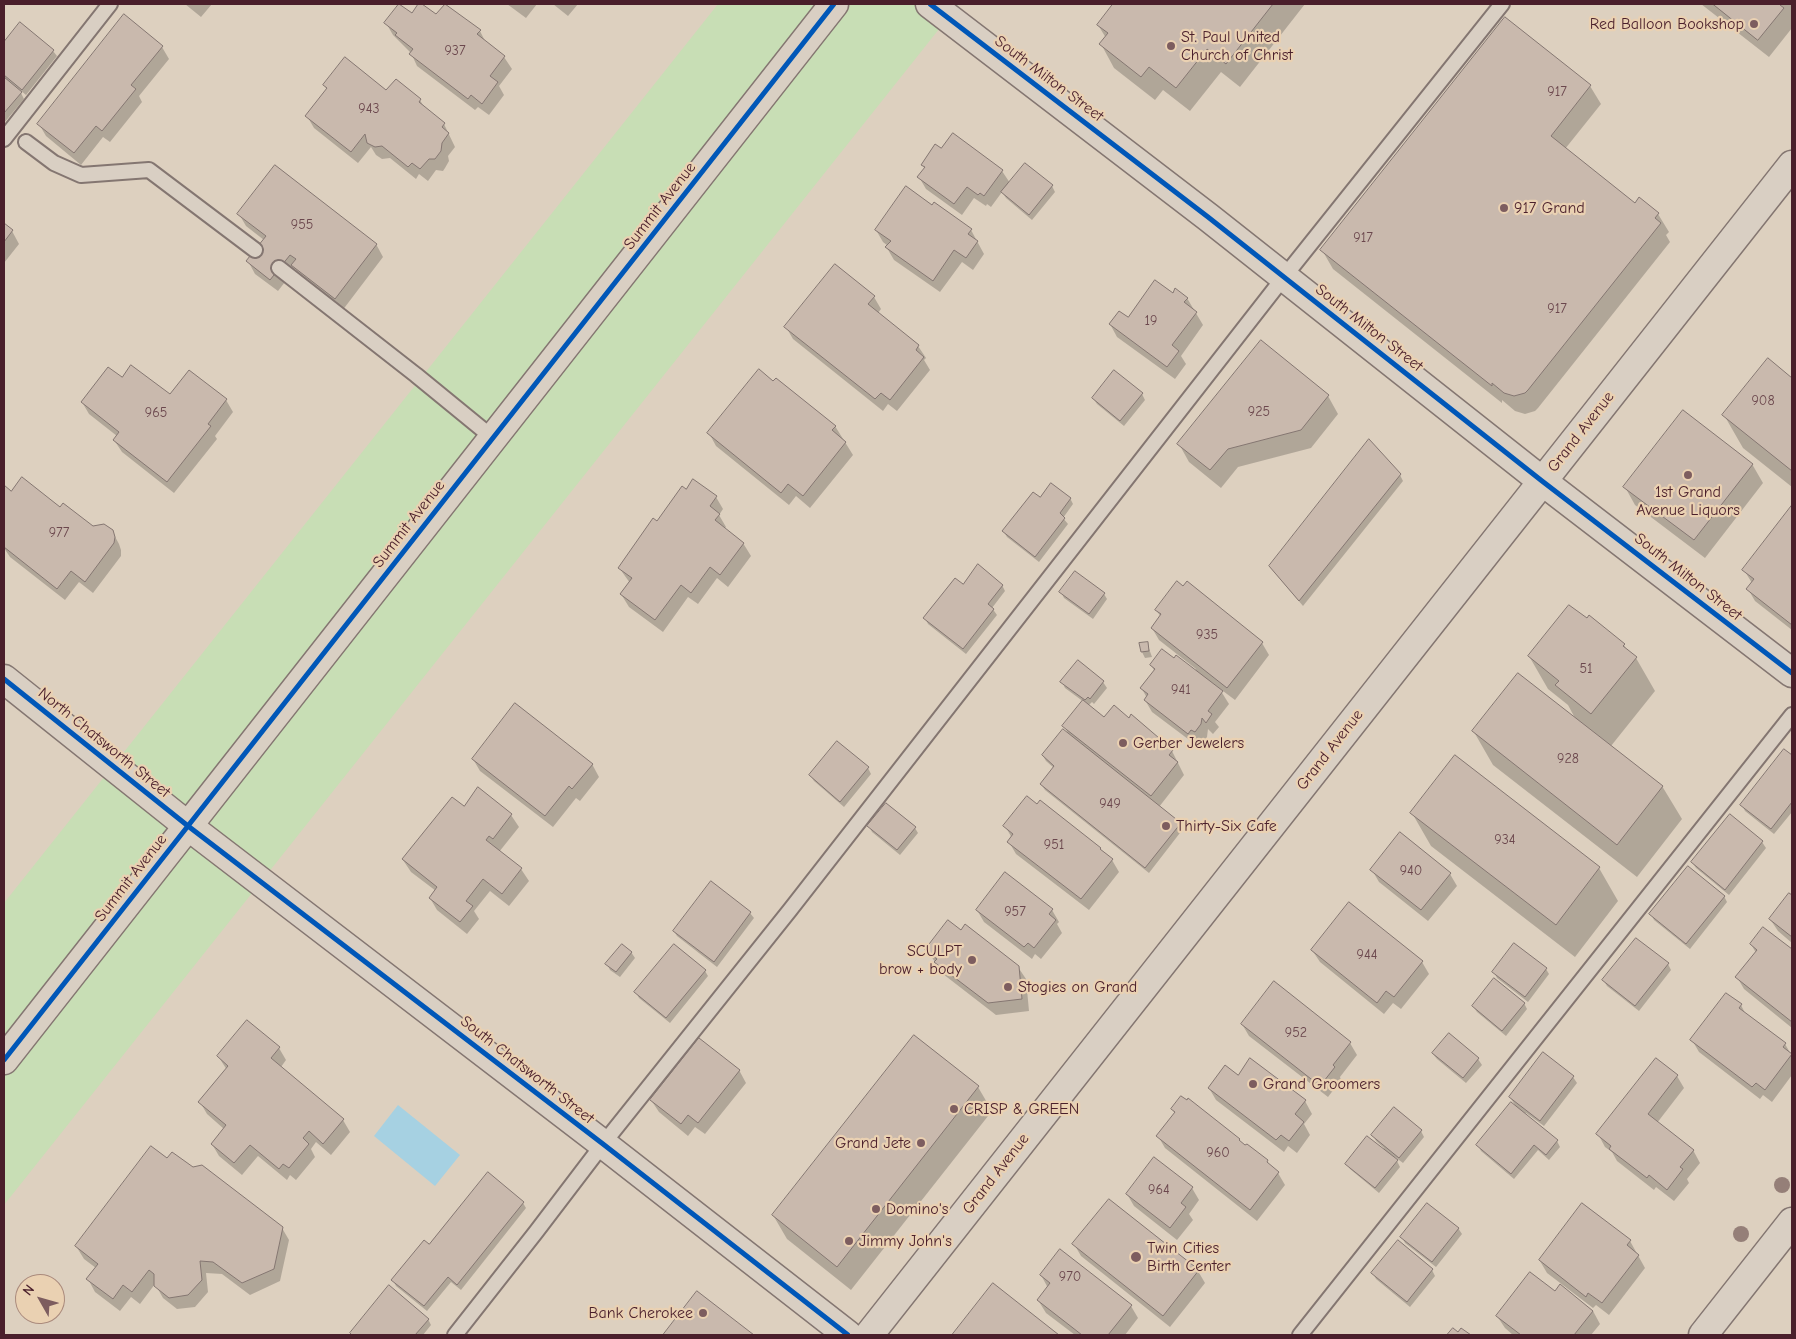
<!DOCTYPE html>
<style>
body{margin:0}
#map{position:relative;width:1796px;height:1339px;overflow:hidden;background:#ddd0bf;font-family:"Comic Neue",sans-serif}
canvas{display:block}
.frame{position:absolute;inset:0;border:5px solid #4a1f2b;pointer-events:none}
.north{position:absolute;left:15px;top:1274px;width:50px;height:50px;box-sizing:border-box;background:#ead1b2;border:1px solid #aa8a7c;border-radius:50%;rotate:308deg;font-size:14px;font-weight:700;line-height:20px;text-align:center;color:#4a1f2b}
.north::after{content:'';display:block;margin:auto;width:18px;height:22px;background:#7d5d5f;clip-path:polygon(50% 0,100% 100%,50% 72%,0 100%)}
</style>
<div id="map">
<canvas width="1796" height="1339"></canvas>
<div class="frame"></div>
<div class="north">N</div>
</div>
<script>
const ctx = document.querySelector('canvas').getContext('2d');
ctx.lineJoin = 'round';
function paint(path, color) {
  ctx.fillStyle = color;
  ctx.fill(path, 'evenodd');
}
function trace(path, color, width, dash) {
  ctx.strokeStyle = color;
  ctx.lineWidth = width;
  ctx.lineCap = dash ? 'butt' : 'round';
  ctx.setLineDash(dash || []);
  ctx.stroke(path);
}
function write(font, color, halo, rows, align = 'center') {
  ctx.font = font + ' "Comic Neue",sans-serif';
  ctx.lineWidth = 4.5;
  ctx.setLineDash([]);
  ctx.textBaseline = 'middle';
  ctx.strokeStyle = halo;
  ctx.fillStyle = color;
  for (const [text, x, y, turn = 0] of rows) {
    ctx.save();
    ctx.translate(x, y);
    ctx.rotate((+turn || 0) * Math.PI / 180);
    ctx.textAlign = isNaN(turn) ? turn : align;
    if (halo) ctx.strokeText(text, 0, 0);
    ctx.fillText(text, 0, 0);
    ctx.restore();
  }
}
paint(new Path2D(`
 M718,4H959L4,1205V903Z`), '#c8deb5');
paint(new Path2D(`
 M398,1105L460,1155L435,1186L374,1136Z`), '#a6d1e2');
paint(new Path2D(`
 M185,4H212L201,17Z
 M420,4L436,16L480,31L486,43L504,57L512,69L499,86L504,95L489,115L478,107L475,110L417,66L411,53L393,35L386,23L412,14Z
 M507,4H537L526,18Z
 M553,4H578L568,16Z
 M1115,4H1305L1240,87L1221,72L1190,111L1163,90L1155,100L1114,68L1101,44L1106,38L1098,25Z
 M1701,4H1792L1791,23L1792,28L1769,57Z
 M20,24L53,51L57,56L26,95L19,89L24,99L4,123V44Z
 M162,47L169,59L139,96L142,102L110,142L103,137L81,165L46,136L39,124Z
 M324,85L386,92L420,100L425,109L444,124L455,147L448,156L449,161L445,168L443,171L436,170L428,181L419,174L416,179L390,158L382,159L376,155L371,147L358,163L314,128L307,116L327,90Z
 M1590,86L1601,104L1565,149L1635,204L1658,214L1669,232L1666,235L1670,242L1538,408L1535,411L1525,414L1515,411L1502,400V403L1333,269L1322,250Z
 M942,150L1002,171L1010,183L1052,186L1055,192L1032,220L1006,198L1002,192L991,207L987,204L986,206L974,198L962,215L926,189L919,177L925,169L922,165Z
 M934,204L971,230L984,254L973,270L962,262L940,292L894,260L887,248L888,246L883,242L876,230L933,207Z
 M239,214L376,244L383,257L342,311L300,277L295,269L278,291L255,274L248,261L264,240L246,226Z
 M4,225L12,231L19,244L4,263Z
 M835,266L874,297L881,309L878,313L918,346L926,358L924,360L930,370L897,411L888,404L883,411L793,339L786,327Z
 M1173,294L1187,298L1203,325L1181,356L1186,364L1175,379L1117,337L1110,324L1128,319Z
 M1768,360L1792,379V487L1743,448L1724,415Z
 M122,379L170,396L226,400L233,412L215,436L217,439L174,493L122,452L114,440L117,436L89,414L82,402Z
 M1142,394L1145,400L1124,426L1097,404L1093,398Z
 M1328,396L1338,414L1311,448L1238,467L1221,488L1189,462L1179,444Z
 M835,426L853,455L810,508L796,496L789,505L716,446L709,433Z
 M1752,464L1763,483L1705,558L1635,505L1625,487Z
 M1400,475L1403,481L1303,606L1270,567Z
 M694,480L716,497L723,509L719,515L726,527L724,529L743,543L751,556L728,587L717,578L698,604L688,597L663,632L629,607L621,594L630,583L620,569Z
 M4,487L11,493L60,509L93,528L112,531L119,544L121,550V556L93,593L79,582L65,600L10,557L4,548Z
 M1070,498L1073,504L1063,518L1068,524L1039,562L1007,537L1004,532L1040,499Z
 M1792,507V630L1755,601L1748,589L1752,583L1744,570Z
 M1187,583L1262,643L1269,655L1235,700L1219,688L1229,704L1215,722L1219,727L1213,734L1208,729L1207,737L1202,744L1199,741L1196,745L1152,712L1145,700L1147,698L1142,689L1155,672L1151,665L1174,659L1195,671L1196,669L1159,640L1152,628L1161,617L1156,610Z
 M1002,585L1005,591L992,608L997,615L966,654L928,624L925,618L963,586Z
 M1061,592L1104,594L1107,599L1093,619L1064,598Z
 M1589,617L1624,645L1628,652L1636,658L1655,691L1611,746L1662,786L1682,819L1637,877L1493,765L1474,732L1576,720L1568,705L1548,689L1529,656Z
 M1147,643L1152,657L1145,658L1142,652Z
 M1078,662L1103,682L1107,688L1094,704L1092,702L1088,706L1104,718L1129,719L1132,716L1172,751L1184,775L1159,807L1180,824L1183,829L1149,873L1045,790L1041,784L1054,768L1046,761L1043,756L1069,735L1064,726L1084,702L1065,688L1062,682Z
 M1784,750L1792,757V812L1774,834L1745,811L1742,805Z
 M473,759L592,764L599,777L580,801L576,798L553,827L480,771Z
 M868,768L871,774L844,807L814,781L810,775Z
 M464,808L511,815L519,827L499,852L521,869L529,881L509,906L490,891L474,911L479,919L467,934L437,910L430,898L436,891L411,872L403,860Z
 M1412,813L1599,868L1618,901L1575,957L1431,846Z
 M1730,816L1762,842L1766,848L1729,895L1696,868L1692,862Z
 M869,826L915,828L918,833L900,855L872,832Z
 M1005,826L1100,849L1112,860L1119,872L1089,910L1016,854L1009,842L1012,838Z
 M1372,870L1450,874L1457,886L1428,921L1379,882Z
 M1790,895L1792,897V943L1778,931L1770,919Z
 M1724,896L1727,902L1690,949L1654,920L1651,914Z
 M977,910H1052L1059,922L1057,924L1062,933L1041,959L1035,954L1032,959L984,922Z
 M750,913L754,918L717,967L677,936L674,931Z
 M961,931L1018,967L1026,979L1029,1011L996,1015L943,974L927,950Z
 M1768,932L1792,951V1028L1744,989L1737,977L1756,953L1751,944Z
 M1312,950L1422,962L1429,974L1401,1009L1393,1003L1384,1014L1320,962Z
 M631,952L635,958L620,977L610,970L607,964Z
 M1668,964L1671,970L1639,1011L1607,986L1604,981Z
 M1546,969L1549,974L1528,1002L1497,978L1494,972Z
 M705,971L708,976L670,1023L639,998L636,992Z
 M1524,1003L1527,1009L1506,1036L1477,1012L1473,1006Z
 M1741,1005L1746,1015L1785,1044L1792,1056V1075L1772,1102L1763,1095L1760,1099L1699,1052L1692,1040Z
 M1242,1024L1350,1043L1357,1055L1340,1077L1341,1080L1328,1097L1249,1036Z
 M279,1048L286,1060L281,1067L343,1120L350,1132L331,1155L316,1142L311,1149L315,1157L296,1180L290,1175L287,1180L258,1156L242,1175L219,1156L212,1144L224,1129L207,1114L200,1102L227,1070L218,1056Z
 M1433,1054L1478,1059L1482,1065L1466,1083L1437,1059Z
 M1543,1054L1573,1077L1577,1083L1544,1126L1526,1113L1524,1114L1557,1141L1560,1147L1549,1160L1538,1150L1514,1179L1481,1151L1478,1145L1516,1107L1510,1097Z
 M739,1070L746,1083L705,1134L695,1127L688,1136L659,1112L651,1100Z
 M1677,1076L1684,1088L1657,1123L1693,1150L1700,1163L1687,1179L1689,1183L1674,1201L1656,1187L1654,1190L1617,1161L1612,1152L1605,1147L1598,1134Z
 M1238,1077L1305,1101L1312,1114L1304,1124L1310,1135L1297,1153L1288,1146L1284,1152L1216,1100L1209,1088Z
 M978,1087L992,1111L851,1290L787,1239L773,1215Z
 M1172,1109L1239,1140L1241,1144L1267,1161L1271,1167L1278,1173L1285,1185L1257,1221L1165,1148L1158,1136L1175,1114Z
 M1421,1131L1424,1137L1403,1163L1395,1157L1400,1167L1379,1193L1350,1169L1347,1164L1383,1150L1384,1148L1376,1141L1373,1135Z
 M168,1159L282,1228L289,1240L280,1281L250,1295L222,1274L206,1273L208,1292L195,1307L177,1309L163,1298L155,1284L140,1304L131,1297L120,1311L95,1292L88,1279L96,1268L84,1259L76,1246Z
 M1192,1188L1199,1200L1189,1214L1193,1220L1177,1240L1134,1206L1127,1194Z
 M1109,1200L1198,1271L1205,1283L1170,1327L1081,1256L1074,1244Z
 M523,1203L526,1208L461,1290L451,1282L427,1311L396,1286L393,1280L430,1246Z
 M1458,1228L1462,1234L1436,1267L1405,1243L1402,1237Z
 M1630,1241L1645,1268L1609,1315L1596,1305L1593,1308L1547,1273L1540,1261Z
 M1432,1270L1435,1276L1410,1307L1376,1279L1373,1273Z
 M1041,1275L1131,1306L1138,1318L1125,1335H1075L1046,1313L1038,1300L1048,1288Z
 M993,1285L1057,1335H953Z
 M698,1292L752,1335H664Z
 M1593,1311L1600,1324L1591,1335H1513L1505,1328L1497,1316Z
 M428,1319L431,1325L423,1335H353L351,1333Z`), '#0003');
const building = new Path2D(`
 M399,4L412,13L418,4H422L436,14L445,4L481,30L477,34L505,56L490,76L498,82L482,104L471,95L468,99L409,54L413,49L395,35L397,33L384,23Z
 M1113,4H1273L1226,64L1207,49L1176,88L1149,67L1141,77L1099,44L1108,33L1097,25Z
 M1713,4H1782L1780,5L1784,8L1758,40Z
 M124,14L163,46L131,85L136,89L102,131L96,126L74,153L37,124Z
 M1505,17L1591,85L1551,136L1635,203L1639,197L1659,213L1655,218L1661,223L1528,390L1525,393L1514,396L1504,393L1492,383V386L1320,250Z
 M20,22L54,50L22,90L4,75V42Z
 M345,57L386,90L396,79L421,99L419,102L445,123L442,127L449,133L442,143L441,151L435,159H429L420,169L412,163L408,167L382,146L375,147L367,143L365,134L351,152L305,116L327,88L323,85Z
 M4,77L22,92L4,113Z
 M953,133L1003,170L984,196L980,193L978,195L967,187L954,204L917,177L925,167L921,165L935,144L941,148Z
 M1025,163L1053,185L1029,215L1001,192Z
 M275,165L377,244L335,299L291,265L296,259L290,255L270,280L246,261L266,236L237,214Z
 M906,186L932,205L934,202L972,229L968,234L978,241L966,258L954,250L933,281L885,247L891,241L875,230Z
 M4,223L13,230L4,242Z
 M835,264L875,296L868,304L919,345L916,350L924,357L890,400L881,393L875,399L784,327Z
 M1155,280L1173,293L1175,288L1188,298L1184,302L1197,312L1172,345L1179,351L1167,367L1109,324L1119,311L1128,317Z
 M1261,340L1329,395L1301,430L1228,449L1210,470L1177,444Z
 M1768,358L1792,378V471L1722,415Z
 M131,365L170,394L189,370L227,399L208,424L211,426L167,482L113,440L119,432L81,402L108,367L122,377Z
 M759,369L773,381L776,378L836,426L832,430L846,442L803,496L788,484L781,493L707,433Z
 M1114,370L1143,393L1120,421L1092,398Z
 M1683,410L1753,464L1694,540L1623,487Z
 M1369,439L1401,474L1299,601L1269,566Z
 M22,477L60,507L63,503L93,526L104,524L113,530L115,537L114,543L85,582L71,571L57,589L4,547V485L11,491Z
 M693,479L717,496L710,506L720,514L715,520L744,543L720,575L710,567L691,593L681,585L655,620L620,594L632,578L618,568L653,518L657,521L682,486L686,489Z
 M1051,483L1071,498L1060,513L1065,518L1035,557L1002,531L1033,492L1040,497Z
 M1792,505V625L1746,589L1754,579L1742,570Z
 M978,564L1003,585L988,604L994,609L963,649L923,618L955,578L963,584Z
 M1075,571L1105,593L1089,614L1059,592Z
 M1177,581L1183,586L1187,581L1263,642L1227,688L1151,628L1161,614L1155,610Z
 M1569,605L1587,618L1589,615L1625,644L1623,646L1637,657L1591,714L1555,685L1559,681L1528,656Z
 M1148,642L1149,651L1141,652L1139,643Z
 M1162,649L1174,658L1176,655L1223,691L1208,711L1212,714L1206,723L1202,718L1201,724L1195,732L1191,730L1188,734L1144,700L1148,694L1140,688L1155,669L1150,665Z
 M1078,660L1104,681L1090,699L1088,697L1085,700L1060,682Z
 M1518,673L1663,786L1617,845L1472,731Z
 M1083,700L1104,717L1114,705L1129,718L1131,714L1173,750L1169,755L1178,762L1151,796L1062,726Z
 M515,703L593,764L572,789L569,786L545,816L472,759Z
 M1063,729L1181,823L1145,868L1040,784L1054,766L1042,755Z
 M837,741L869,767L840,802L809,775Z
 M1784,749L1792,755V802L1771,829L1740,805Z
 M1455,755L1600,867L1556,925L1410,813Z
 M478,787L512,814L493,839L489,836L486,840L522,868L502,894L483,879L466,901L473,906L460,922L429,898L437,887L402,859L452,797L464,806Z
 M1027,796L1037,804L1040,800L1101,848L1100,849L1113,859L1081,899L1007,842L1013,834L1003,826Z
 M886,803L916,827L897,850L867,826Z
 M1730,814L1763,841L1725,890L1691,862Z
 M1400,832L1451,873L1421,910L1370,870Z
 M1688,866L1725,896L1686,944L1649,914Z
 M1005,872L1053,909L1049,914L1056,920L1034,948L1028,943L1024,947L976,910Z
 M711,881L751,912L714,962L673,931Z
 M1789,893L1792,895V937L1769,919Z
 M1349,902L1423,961L1394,997L1386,991L1377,1003L1311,950Z
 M948,920L961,930L965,924L1019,966L1022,999L988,1003L934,962L937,959L925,950Z
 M1763,927L1792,949V1022L1735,977L1757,950L1750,944Z
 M1636,938L1669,963L1635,1006L1602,980Z
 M1514,943L1547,968L1525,997L1492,972Z
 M622,944L632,952L616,972L605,964Z
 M674,944L706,970L666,1018L634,992Z
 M1494,978L1525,1003L1502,1031L1472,1006Z
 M1274,981L1351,1042L1333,1065L1335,1067L1320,1086L1241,1024Z
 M1726,993L1742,1004L1739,1008L1786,1043L1783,1047L1792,1054L1765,1090L1756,1083L1752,1087L1690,1040Z
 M247,1020L280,1047L271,1058L344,1119L323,1144L309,1131L303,1138L309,1144L289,1168L283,1164L279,1169L250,1145L234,1163L211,1144L226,1125L198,1102L228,1066L217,1056Z
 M1449,1033L1479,1058L1463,1078L1432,1053Z
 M914,1035L979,1086L837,1267L772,1215Z
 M699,1038L740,1070L698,1123L688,1115L681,1124L650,1100Z
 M1543,1052L1574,1076L1540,1121L1509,1097Z
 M1250,1058L1306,1100L1295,1114L1304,1122L1289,1141L1281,1135L1276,1140L1208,1088L1225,1065L1238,1075Z
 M1656,1058L1678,1075L1648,1114L1694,1150L1680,1167L1683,1169L1667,1190L1649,1175L1647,1178L1609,1149L1611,1146L1596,1134Z
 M1181,1096L1187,1100L1188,1098L1240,1139L1239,1140L1245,1145L1247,1144L1268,1160L1267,1162L1279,1172L1250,1210L1156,1136L1175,1112L1171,1109Z
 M1511,1102L1558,1140L1546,1155L1534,1145L1511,1174L1476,1145Z
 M1394,1107L1422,1130L1399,1158L1371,1135Z
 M1367,1136L1398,1160L1375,1188L1345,1164Z
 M151,1146L167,1158L172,1152L193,1167L202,1165L283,1227L274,1269L242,1283L213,1262L200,1261L202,1280L188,1295L169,1298L154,1286V1274L149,1270L132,1292L123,1285L113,1299L86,1279L98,1264L75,1246Z
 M1154,1157L1193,1187L1181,1203L1186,1207L1170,1228L1126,1194Z
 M488,1172L524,1202L457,1285L448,1277L424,1306L391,1280L424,1240L429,1244Z
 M1109,1199L1199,1270L1163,1316L1072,1244Z
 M1427,1203L1459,1228L1432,1262L1400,1237Z
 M1582,1203L1631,1240L1627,1245L1639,1255L1602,1303L1588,1293L1586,1297L1539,1260Z
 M1398,1240L1433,1269L1407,1302L1371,1273Z
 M1060,1249L1132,1305L1108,1335H1082L1037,1300L1050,1283L1040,1275Z
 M1530,1272L1555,1291L1560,1284L1593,1311L1574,1335H1521L1496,1316Z
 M993,1283L1059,1335H952Z
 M389,1285L429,1319L415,1335H352L350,1333Z
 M697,1291L754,1335H663Z
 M1453,1328L1458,1332L1461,1328L1471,1335H1447Z`);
paint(building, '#c9b9ad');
trace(building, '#847671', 1);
const service = new Path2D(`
 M4,139L110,4
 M26,142L54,163L81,175L149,170L255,250
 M279,268L416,375L493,438
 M455,1335L536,1232L603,1144L790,910L1284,277L1502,4
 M1300,1335L1792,715`);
const minor = new Path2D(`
 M930,4L1208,217L1542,481L1792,673
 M4,679L188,826L603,1144L848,1335
 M1703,1335L1792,1222`);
const tertiary = new Path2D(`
 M4,1060L834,4`);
const secondary = new Path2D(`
 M869,1335L1792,165`);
trace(service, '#847671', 18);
trace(minor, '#847671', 31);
trace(tertiary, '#847671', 31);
trace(secondary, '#847671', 31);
trace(service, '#d9cfc3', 14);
trace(minor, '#d9cfc3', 28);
trace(tertiary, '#d9cfc3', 28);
trace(secondary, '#d9cfc3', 28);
trace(new Path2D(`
 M930,4L1208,217L1542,481L1792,673
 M4,679L188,826L603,1144L848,1335
 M4,1060L834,4`), '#0057b8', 5);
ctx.fillStyle = '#957f78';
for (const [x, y] of [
 [1782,1185],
 [1741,1234]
]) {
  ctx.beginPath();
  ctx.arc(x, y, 8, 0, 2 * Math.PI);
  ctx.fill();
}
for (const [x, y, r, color] of [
 [1754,24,5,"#7d5d5f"],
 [1171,46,5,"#7d5d5f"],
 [1504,208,5,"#7d5d5f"],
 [1688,475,5,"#7d5d5f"],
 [1123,743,5,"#7d5d5f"],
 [1166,826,5,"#7d5d5f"],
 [972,960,5,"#7d5d5f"],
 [1008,987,5,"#7d5d5f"],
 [1253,1084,5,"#7d5d5f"],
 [954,1109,5,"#7d5d5f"],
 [921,1143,5,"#7d5d5f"],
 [876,1209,5,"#7d5d5f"],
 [849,1241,5,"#7d5d5f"],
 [1136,1257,6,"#7d5d5f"],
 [703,1313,5,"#7d5d5f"]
]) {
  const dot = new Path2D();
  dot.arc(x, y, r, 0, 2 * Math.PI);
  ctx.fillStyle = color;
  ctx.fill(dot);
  trace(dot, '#ead1b2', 2);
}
write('14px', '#6b474d', null, [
 ["937",455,51],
 ["917",1557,92],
 ["943",369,109],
 ["955",302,225],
 ["917",1363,238],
 ["917",1557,309],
 ["19",1151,321],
 ["908",1763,401],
 ["925",1259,412],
 ["965",156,413],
 ["977",59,533],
 ["935",1207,635],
 ["51",1586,669],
 ["941",1181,690],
 ["928",1568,759],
 ["949",1110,804],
 ["934",1505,840],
 ["951",1054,845],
 ["940",1411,871],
 ["957",1015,912],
 ["944",1367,955],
 ["952",1296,1033],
 ["960",1218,1153],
 ["964",1159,1190],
 ["970",1070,1277]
]);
write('16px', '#4a1f2b', '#ead1b2', [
 ["Red Balloon Bookshop",1744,24,"right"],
 ["St. Paul United",1181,37],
 ["Church of Christ",1181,55],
 ["917 Grand",1514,208],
 ["1st Grand",1688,492,"center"],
 ["Avenue Liquors",1688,510,"center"],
 ["Gerber Jewelers",1133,743],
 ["Thirty-Six Cafe",1176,826],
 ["SCULPT",962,951,"right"],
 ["brow + body",962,969,"right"],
 ["Stogies on Grand",1018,987],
 ["Grand Groomers",1263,1084],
 ["CRISP & GREEN",964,1109],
 ["Grand Jete",911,1143,"right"],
 ["Domino's",886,1209],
 ["Jimmy John's",859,1241],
 ["Twin Cities",1147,1248],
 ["Birth Center",1147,1266],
 ["Bank Cherokee",693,1313,"right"]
], 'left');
write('16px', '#4a1f2b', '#ead1b2', [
 ["South Milton Street",1049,79,37],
 ["Summit Avenue",660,206,-52],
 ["South Milton Street",1369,328,38],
 ["Grand Avenue",1581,432,-52],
 ["Summit Avenue",409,524,-52],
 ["South Milton Street",1688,577,38],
 ["North Chatsworth Street",104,743,39],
 ["Grand Avenue",1330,750,-52],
 ["Summit Avenue",131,878,-52],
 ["South Chatsworth Street",527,1070,38],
 ["Grand Avenue",996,1174,-52]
]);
</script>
